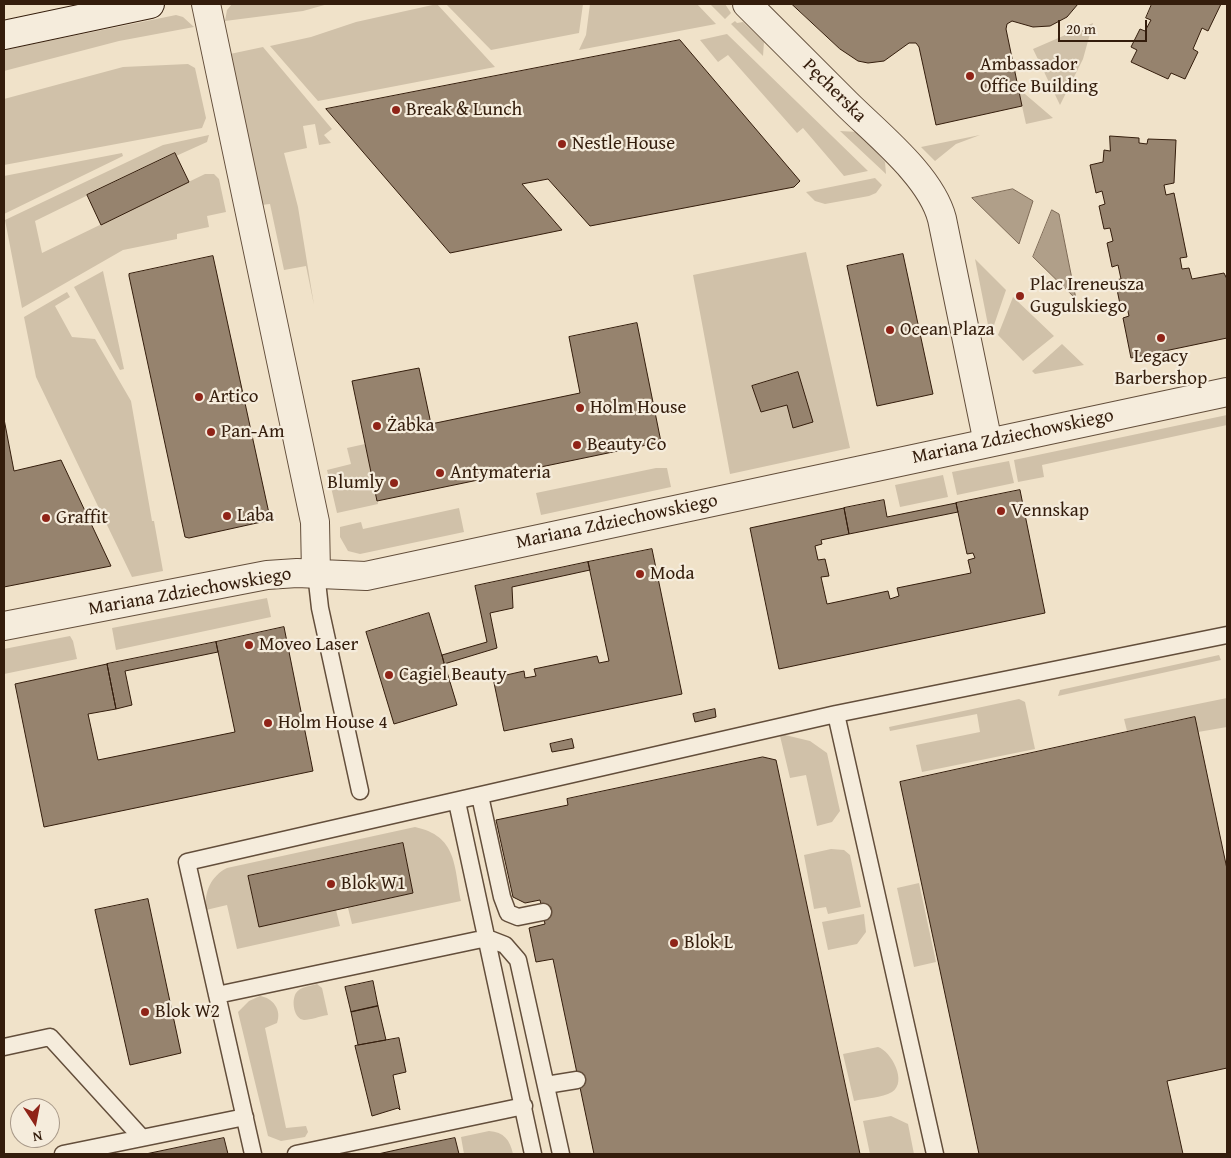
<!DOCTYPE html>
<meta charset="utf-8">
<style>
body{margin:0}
#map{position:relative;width:1231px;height:1158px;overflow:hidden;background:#f0e2c9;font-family:"Gentium Book Plus",serif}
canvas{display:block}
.frame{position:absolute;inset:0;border:5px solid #341d0c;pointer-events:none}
.north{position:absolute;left:10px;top:1098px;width:50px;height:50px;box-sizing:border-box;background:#f5ecdc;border:1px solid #a89989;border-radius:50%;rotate:169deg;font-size:14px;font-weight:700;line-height:20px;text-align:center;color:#341d0c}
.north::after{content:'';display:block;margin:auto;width:18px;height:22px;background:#8f2418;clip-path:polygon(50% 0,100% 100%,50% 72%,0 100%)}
.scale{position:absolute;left:1058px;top:20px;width:89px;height:22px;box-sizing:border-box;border:2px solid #341d0c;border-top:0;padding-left:6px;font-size:15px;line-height:18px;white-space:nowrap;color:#341d0c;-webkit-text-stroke:4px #f5ecdc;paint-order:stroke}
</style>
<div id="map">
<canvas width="1231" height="1158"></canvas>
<div class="frame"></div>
<div class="north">N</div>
<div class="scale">20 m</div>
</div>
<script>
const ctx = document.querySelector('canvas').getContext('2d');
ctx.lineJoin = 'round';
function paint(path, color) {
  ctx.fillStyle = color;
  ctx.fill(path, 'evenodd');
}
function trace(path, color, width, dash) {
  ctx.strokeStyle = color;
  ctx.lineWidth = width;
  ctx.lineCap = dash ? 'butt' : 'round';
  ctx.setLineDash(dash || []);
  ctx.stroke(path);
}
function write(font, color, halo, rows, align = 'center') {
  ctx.font = font + ' "Gentium Book Plus",serif';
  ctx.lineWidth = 4.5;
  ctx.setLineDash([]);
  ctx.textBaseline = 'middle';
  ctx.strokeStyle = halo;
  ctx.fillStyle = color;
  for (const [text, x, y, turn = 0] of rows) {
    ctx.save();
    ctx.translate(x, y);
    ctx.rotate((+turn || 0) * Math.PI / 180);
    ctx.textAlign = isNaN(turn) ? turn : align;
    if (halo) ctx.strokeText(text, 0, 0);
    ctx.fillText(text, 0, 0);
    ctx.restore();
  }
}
paint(new Path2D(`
 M232,4H328L303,11L225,21L227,10Z
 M437,4L495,67L318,101L270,46L311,37L356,22Z
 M446,4H583L579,33L491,50Z
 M590,4H697L716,24L579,50L586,35Z
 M710,4H725L731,13L725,19Z
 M176,15L183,17L194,27L119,41L4,71V50Z
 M735,21L737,23L743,22L764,42L763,56L731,24Z
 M1093,23L1083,59L1060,105L1033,49Z
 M727,34L868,171L844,176L803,128L797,133L728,55L718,62L700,40Z
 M263,47L332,129L324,135L331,143L319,145L315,124L303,126L307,148L284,153L298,207L314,305L306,266L284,270L270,204L261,205L230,54Z
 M188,64L195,68L206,118L202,128L4,165V99L123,67Z
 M1018,88L1053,118L1026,124Z
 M840,131L858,132L885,162L886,174Z
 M209,135L207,142L176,156L174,153L35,221L42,253L205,174H214L219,179L226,212L207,216L209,227L177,234V239L123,250L22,308L5,220L163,145Z
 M980,135L956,144L935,161L921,147Z
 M122,153L123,156L4,214V176Z
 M875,178L882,185L876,193L869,196L825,204L815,201L806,192Z
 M806,252L850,448L730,474L693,275Z
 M975,259L1006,290L993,328L988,325Z
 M103,271L124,369L120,370L74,287Z
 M67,292L70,297L55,306L72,337L95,339L131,401L152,521H154L163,571L132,577L36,377L24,317Z
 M1013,297L1054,336L1023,361L998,335Z
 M1062,344L1084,365L1035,374L1032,371Z
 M1227,415V425L1042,465L1044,477L1018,482L1014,460Z
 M365,444L378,504L337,513L327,470L351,464L347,448Z
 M1009,461L1014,483L957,495L952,472Z
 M656,468H667L671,487L541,515L536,493Z
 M943,475L948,497L900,507L895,485Z
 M459,508L464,532L360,554L348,551L340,537V527L361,522L363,529Z
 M267,598L271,617L116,650L112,628Z
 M70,636L73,641L77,659L4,674V649Z
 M1219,655L1221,660L1058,696L1060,690Z
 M1227,698V727L1198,732L1194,717L1127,731L1124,719Z
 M1019,699L1025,702L1035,749L922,772L916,745L980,732L977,714L890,731L889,727Z
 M785,735L810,741L827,753L840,811L832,822L817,826L806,775L790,778L780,736Z
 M415,827C457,836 454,865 461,901L352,924L348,908L413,893L403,843L248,876L259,927L336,910L340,926L237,949L227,905L206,910C204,892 211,876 227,868Z
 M831,849L844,850L850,855L861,907L828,914L826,907L814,909L804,855Z
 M919,883L936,962L914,967L897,888Z
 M864,914L866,932L857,944L828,950L822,922Z
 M317,984L322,988L328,1015C320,1016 311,1020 304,1020C294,1019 291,1001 296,993C300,987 310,986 317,984Z
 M260,996C273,998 282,1010 277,1023L265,1028L286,1128L306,1126L308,1132L305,1137L281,1141L268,1136L238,1012L249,1001Z
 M878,1047C891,1051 908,1082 892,1092C882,1098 865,1098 854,1101L843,1054Z
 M891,1116L908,1124L914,1154H870L863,1121Z
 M489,1131C504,1132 510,1140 513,1154H464L461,1137Z`), '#d0c1a9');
const water = new Path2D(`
 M1013,189L1033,201L1019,244L972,198Z
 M1052,210L1059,214L1076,299L1033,257Z`);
paint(water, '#b09f89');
trace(water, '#7e6b57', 1);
const building = new Path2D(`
 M792,4H1078L1067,17L1050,26L1033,27L1012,21L1007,24L1006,29L1022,106L936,125L919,47L916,43H909L884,61L868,63L858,61L840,49Z
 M1152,4H1221L1208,31L1202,28L1193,49L1198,52L1185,79L1171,73L1168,79L1131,62L1137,50L1131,47L1140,29L1145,31L1151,20L1146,18Z
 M680,40L800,181L794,187L590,226L548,179L522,184L562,230L450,253L326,109Z
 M1110,136L1139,138V143L1147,144L1148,139L1176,140L1174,183L1164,185L1166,195L1174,193L1187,257L1180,258L1182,269L1189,268L1192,279L1224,273L1227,279V338L1131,358L1123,318L1129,316L1126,303L1120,304L1115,280L1121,279L1118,265L1112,267L1107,243L1113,241L1110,228L1104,229L1099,206L1105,204L1102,191L1096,193L1090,165L1103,162L1104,150L1110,151Z
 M175,153L189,182L101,225L87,195Z
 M903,254L933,394L877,406L847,266Z
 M213,256L270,518L266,521L189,538L185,537L129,276V274Z
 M637,323L661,442L377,501L352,381L419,368L431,424L580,393L569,337Z
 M798,372L813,422L793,428L787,405L761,412L752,386Z
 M4,419L14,471L61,460L111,566L4,587Z
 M1020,490L1045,613L779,669L750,528L844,508L849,534L821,540L822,544L815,546L818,560L825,559L829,576L821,577L827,604L888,591L890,599L899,596L897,588L971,573L968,560L975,558L973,553L967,554L956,503Z
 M884,500L887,517L956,503L958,512L849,534L844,508Z
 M652,549L682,694L504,731L493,678L524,671L525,678L536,676L534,669L597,656L599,663L609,661L588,562Z
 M588,562L590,570L512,587L513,608L490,613L497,648L444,664L442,655L487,642L475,586Z
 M429,613L457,705L394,724L366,632Z
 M284,627L313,771L44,827L15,684L107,664L116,709L88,714L98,760L235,732L216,642Z
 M216,642L218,652L125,671L132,705L116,709L107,664Z
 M715,709L716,717L695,722L693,714Z
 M1195,717L1227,869V1068L1167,1081L1183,1154H979L900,782Z
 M572,739L574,748L552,752L550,744Z
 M763,757L776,760L860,1154H594L553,959L536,962L529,928L545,924L540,900L525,903L513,897L496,820L568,805L567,799Z
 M403,843L413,893L259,927L248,876Z
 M148,899L181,1053L130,1065L95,910Z
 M373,981L378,1006L351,1012L345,987Z
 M378,1006L386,1040L358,1045L351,1012Z
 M399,1038L406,1072L393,1075L400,1110L398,1108L372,1116L355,1046Z
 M224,1138L228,1154H146Z
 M455,1138L459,1154H378L405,1148Z`);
paint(building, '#96836e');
trace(building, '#341d0c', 1);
const lane = new Path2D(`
 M316,573L320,608L360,791
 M836,714L935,1154
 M480,796L502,897L508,913L518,917L543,912
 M457,802L533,1154
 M217,995L487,938L505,945L518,960L561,1154
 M4,1047L50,1037L142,1138
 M546,1085L577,1080
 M63,1154L245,1117
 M253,1154L187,862L836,714L1227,635
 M296,1154L524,1106`);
const street = new Path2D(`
 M206,4L315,522L316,573
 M747,4C780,37 813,70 846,103C877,134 931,176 942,219L988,443
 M4,626L267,575L297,573L366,576L1227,392`);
const secondary = new Path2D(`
 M4,35L150,4`);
trace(lane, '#634e3b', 19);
trace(street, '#634e3b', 30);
trace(secondary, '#341d0c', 30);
trace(lane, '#f5ecdc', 16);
trace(street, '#f5ecdc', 28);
trace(secondary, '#f5ecdc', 28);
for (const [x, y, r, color] of [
 [970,76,5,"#8f2418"],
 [396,110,5,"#8f2418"],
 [562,144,5,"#8f2418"],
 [1020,296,5,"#8f2418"],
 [890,330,5,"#8f2418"],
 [1161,338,5,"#8f2418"],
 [199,397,5,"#8f2418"],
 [580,408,5,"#8f2418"],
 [377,426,5,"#8f2418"],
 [211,432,5,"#8f2418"],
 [577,445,5,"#8f2418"],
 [440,473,5,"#8f2418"],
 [394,483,5,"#8f2418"],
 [1001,511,5,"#8f2418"],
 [227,516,5,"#8f2418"],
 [46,518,5,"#8f2418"],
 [640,574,5,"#8f2418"],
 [249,645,5,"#8f2418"],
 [389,675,5,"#8f2418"],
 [268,723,5,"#8f2418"],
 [331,884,5,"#8f2418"],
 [674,943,5,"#8f2418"],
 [145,1012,5,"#8f2418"]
]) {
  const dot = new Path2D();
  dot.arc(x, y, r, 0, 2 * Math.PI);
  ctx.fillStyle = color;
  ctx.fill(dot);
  trace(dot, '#f5ecdc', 2);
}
write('19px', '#341d0c', '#f5ecdc', [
 ["Ambassador",980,65],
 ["Office Building",980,87],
 ["Break & Lunch",406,110],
 ["Nestle House",572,144],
 ["Plac Ireneusza",1030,285],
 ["Gugulskiego",1030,307],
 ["Ocean Plaza",900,330],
 ["Legacy",1161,357,"center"],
 ["Barbershop",1161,379,"center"],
 ["Artico",209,397],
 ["Holm House",590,408],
 ["Żabka",387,426],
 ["Pan-Am",221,432],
 ["Beauty Co",587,445],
 ["Antymateria",450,473],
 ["Blumly",384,483,"right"],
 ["Vennskap",1011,511],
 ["Laba",237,516],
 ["Graffit",56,518],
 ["Moda",650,574],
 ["Moveo Laser",259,645],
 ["Cagiel Beauty",399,675],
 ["Holm House 4",278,723],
 ["Blok W1",341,884],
 ["Blok L",684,943],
 ["Blok W2",155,1012]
], 'left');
write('19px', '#341d0c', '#f5ecdc', [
 ["Pęcherska",834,91,45],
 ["Mariana Zdziechowskiego",1013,437,-12],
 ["Mariana Zdziechowskiego",617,522,-12],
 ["Mariana Zdziechowskiego",190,592,-10]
]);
</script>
